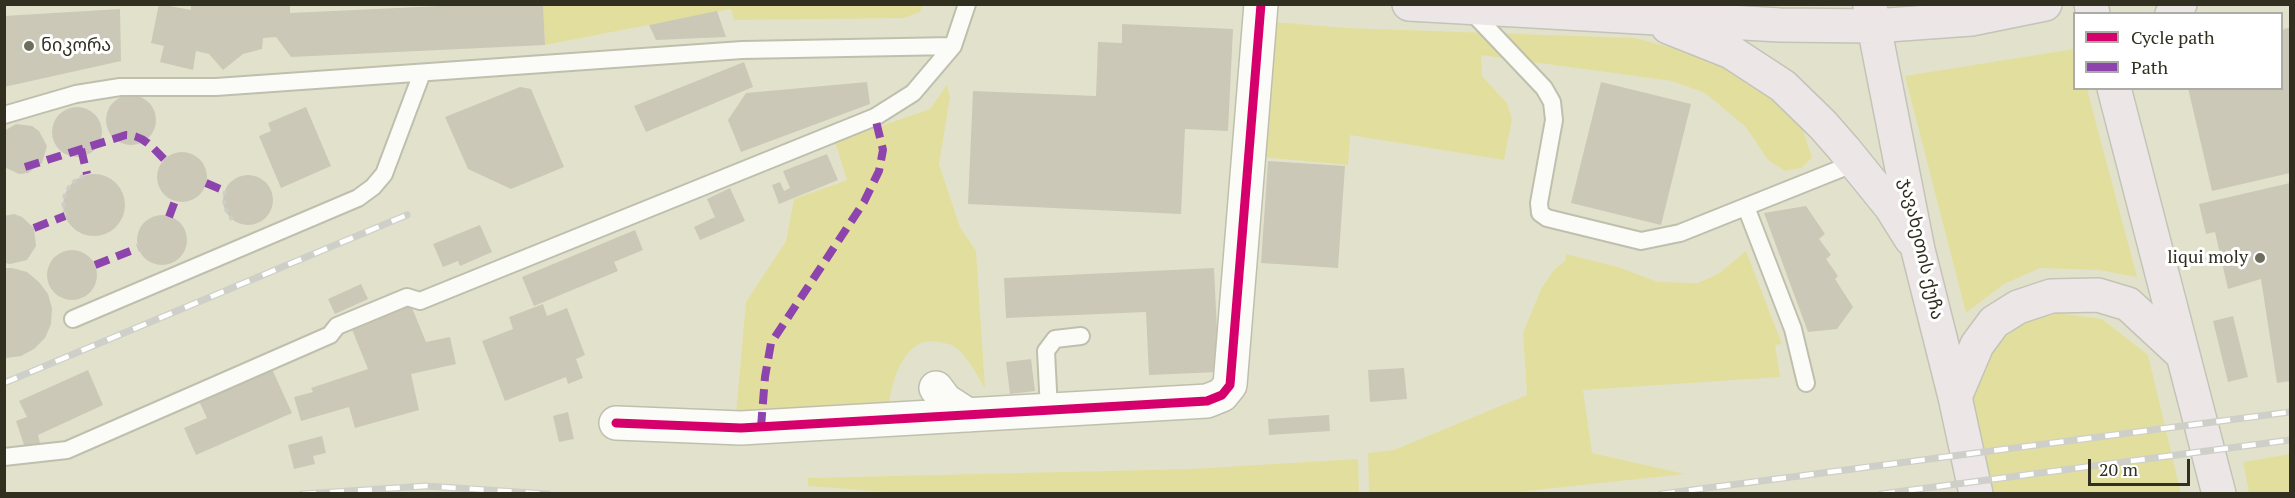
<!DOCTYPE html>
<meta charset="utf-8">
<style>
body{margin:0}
#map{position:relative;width:2295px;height:498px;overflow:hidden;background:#e2e2cc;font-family:"PT Serif",serif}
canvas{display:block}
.frame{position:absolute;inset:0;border:6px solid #302f20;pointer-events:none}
.legend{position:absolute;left:2073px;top:12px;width:210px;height:78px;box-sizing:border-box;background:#fff;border:2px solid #acaca6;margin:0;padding:8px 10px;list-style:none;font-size:18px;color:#302f20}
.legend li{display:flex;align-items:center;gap:12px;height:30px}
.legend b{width:30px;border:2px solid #acaca6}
.scale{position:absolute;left:2088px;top:459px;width:102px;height:27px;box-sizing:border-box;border:3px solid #302f20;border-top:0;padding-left:8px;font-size:18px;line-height:21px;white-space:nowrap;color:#302f20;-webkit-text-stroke:4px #fff;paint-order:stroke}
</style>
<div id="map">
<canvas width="2295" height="498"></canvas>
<div class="frame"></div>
<ul class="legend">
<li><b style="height:8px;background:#d6006c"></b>Cycle path</li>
<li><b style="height:8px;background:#8e44ad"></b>Path</li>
</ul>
<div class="scale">20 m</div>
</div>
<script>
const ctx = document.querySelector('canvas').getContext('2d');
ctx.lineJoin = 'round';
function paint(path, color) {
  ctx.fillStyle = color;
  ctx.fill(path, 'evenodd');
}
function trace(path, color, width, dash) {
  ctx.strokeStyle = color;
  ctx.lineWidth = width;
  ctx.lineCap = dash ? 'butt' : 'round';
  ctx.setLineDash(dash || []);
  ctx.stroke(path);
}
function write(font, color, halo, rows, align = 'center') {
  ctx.font = font + ' "PT Serif","Noto Sans Georgian",serif';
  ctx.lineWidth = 6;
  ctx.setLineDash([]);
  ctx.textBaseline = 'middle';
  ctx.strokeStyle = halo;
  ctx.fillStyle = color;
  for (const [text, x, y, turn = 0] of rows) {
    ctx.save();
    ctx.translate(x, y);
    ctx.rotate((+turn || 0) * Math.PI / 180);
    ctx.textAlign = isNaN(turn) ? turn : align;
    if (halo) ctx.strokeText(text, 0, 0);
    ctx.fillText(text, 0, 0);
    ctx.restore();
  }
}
paint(new Path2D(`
 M543,5H922L920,12L904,18L734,20L731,9L545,45Z
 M1273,22L1346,28L1635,38L1723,61L1773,92L1803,130L1812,158L1801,168L1785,171L1768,160L1746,127L1705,93L1672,81L1481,55L1482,76L1507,103L1512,119L1504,160L1350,135L1348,165L1260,157Z
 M2074,49V88L2087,89L2137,277L2099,270L2040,268L2004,284L1966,313L1905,76Z
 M947,85L950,97L939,164L960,227L976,251L985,388C977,375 968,357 955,347C951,344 943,343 938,342C905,335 892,380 889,404L736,414L746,302L786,241L794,199L847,180L835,142L930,109Z
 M1746,251L1782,344L1775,345L1780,377L1583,390L1592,453L1685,474L1508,493H1369L1368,453L1394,450L1527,395L1523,333L1541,289L1554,270L1565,261L1566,254L1618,267L1658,282L1698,283L1718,274Z
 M2058,313L2102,319L2148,355L2181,493H1992L1971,414L1977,376L1997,343L2027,321Z
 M2290,454V493H2249L2243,462Z
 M1358,459L1359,493L913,494L808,486V478L1191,469Z`), '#e2df9e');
paint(new Path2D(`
 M159,4L191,10V4H290V13L482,4H543L545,45L291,57L276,37L263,38L262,49L243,54L223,70L209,54L196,51L193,70L160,62L164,46L151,43Z
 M120,9L121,61L4,87V16Z
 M717,11L726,37L656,40L649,25Z
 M1122,24L1233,29L1228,131L1185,129L1181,214L968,204L973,91L1096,96L1098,42L1122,43Z
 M2290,27V173L2212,191L2188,88H2282V30Z
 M744,62L753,87L646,132L634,106Z
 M867,82L870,104L741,152L728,120L746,93Z
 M1601,82L1691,104L1661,225L1571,203Z
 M520,87L531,89L564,167L511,189L468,169L445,117Z
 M106 120a25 25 0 1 1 50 0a25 25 0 1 1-50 0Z
 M306,107L331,166L281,188L259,136L271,131L268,123Z
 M52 132a25 25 0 1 1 50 0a25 25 0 1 1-50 0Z
 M16,124L32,126L39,131L47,146L42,163L28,173L19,174L4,167V131Z
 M157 177a25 25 0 1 1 50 0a25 25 0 1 1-50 0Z
 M827,154L838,180L779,204L772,185L780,182L784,191L790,188L783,171Z
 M1268,161L1345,166L1338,268L1261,263Z
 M63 205a31 31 0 1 1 62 0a31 31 0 1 1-62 0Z
 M223 200a25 25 0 1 1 50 0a25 25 0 1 1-50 0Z
 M2290,183V381L2277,383L2261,279L2228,289L2215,232L2206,234L2199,204Z
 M730,188L745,221L700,240L694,227L715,217L707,199Z
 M1806,206L1825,234L1819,239L1831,255L1826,259L1838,276L1835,279L1853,307L1837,329L1808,332L1764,213Z
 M14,214L22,217L34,228L36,246L27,260L10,264L4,263V216Z
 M137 240a25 25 0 1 1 50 0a25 25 0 1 1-50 0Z
 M480,225L492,252L460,266L458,261L443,267L433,244Z
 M635,230L643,250L614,262L618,271L534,306L522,277Z
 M47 275a25 25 0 1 1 50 0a25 25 0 1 1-50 0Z
 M4,268H12L27,272L39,282L48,294L52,308L51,324L45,338L34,349L21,356L6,358H4Z
 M1214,268L1219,372L1149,375L1146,312L1006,318L1004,278Z
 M361,284L368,299L335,314L328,299Z
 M410,303L426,342L450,337L456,364L411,374L419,410L355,428L349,407L301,421L294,397L313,392L311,388L368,369L351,327Z
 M543,304L547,316L567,308L585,355L576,359L583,378L568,384L566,377L505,401L482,341L513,329L509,317Z
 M2233,316L2248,377L2228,382L2213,321Z
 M1031,359L1035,391L1010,394L1006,362Z
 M1404,368L1407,399L1370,402L1368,370Z
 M272,369L292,413L196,455L184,428L207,418L199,401Z
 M88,370L103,405L38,435L40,443L25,448L16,421L27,417L19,401Z
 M568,412L574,439L559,442L553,416Z
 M1329,415L1330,431L1269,435L1268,419Z
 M322,436L326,453L313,456L315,464L294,469L288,445Z`), '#cbc8b7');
const service = new Path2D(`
 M1470,10L1544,88L1552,102L1554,120L1539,203L1540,213L1547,218L1641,241L1680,233L1855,163
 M4,115L76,94L120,87H216L742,50L953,46
 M1746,207L1793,329L1806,383
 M73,319L358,198L373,187L384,174L422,73
 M1049,410L1046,351L1055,339L1081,336
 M4,457L67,450L330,335L337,326L407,297L420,301L875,117L913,93L953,46L967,4`);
const minor = new Path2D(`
 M936,388L945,400L968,415
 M616,423L741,428L1207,401L1222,395L1230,385L1261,4`);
const primary = new Path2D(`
 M1409,4L1780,25L1874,26L1971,19L2045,4
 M2091,4L2093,14
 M1870,6L1918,250L1955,397L1976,494
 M2172,14L2180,4
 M1668,27L1731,52L1783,86L1823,125L1844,149L1891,207L1911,239
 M2114,88L2219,494
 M1955,397L1977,345L1994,322L2018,307L2051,296L2098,295L2128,304L2183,355`);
trace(service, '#bfbfae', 20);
trace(minor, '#bfbfae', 36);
trace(primary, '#c3c3b8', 36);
trace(new Path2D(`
 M225,191L224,206L232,220
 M65,216C60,195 68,182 87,174`), '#cecec9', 4, [4.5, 4.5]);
trace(service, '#fbfbf7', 16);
trace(minor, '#fbfbf7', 33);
trace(primary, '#ece7e6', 33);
const rail = new Path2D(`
 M4,383L407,215
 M302,494L426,486L548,494
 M1661,494L2290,412
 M1881,494L2290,440`);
trace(rail, '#cfcfc9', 7);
trace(rail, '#fff', 4.5, [14]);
trace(new Path2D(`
 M81,149L87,174
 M25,167L126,135C143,135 152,147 164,159
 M206,183L225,191
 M169,217L175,201
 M34,228L65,216
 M95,265L138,248
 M761,427L765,377L771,343L864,202L879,171L883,150L875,117`), '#8e44ad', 8, [15, 8]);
trace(new Path2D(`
 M616,423L741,428L1207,401L1222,395L1230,385L1261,4`), '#d6006c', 9);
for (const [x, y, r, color] of [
 [29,46,6,"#6e6e5c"],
 [2260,258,6,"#6e6e5c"]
]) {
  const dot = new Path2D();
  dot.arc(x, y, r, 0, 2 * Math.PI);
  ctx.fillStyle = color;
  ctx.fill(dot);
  trace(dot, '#fff', 2);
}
write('18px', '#302f20', '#fff', [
 ["ნიკორა",41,46],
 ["liqui moly",2248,258,"right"]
], 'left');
write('18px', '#302f20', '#fff', [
 ["ჯავახეთის ქუჩა",1921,249,77]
]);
</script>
